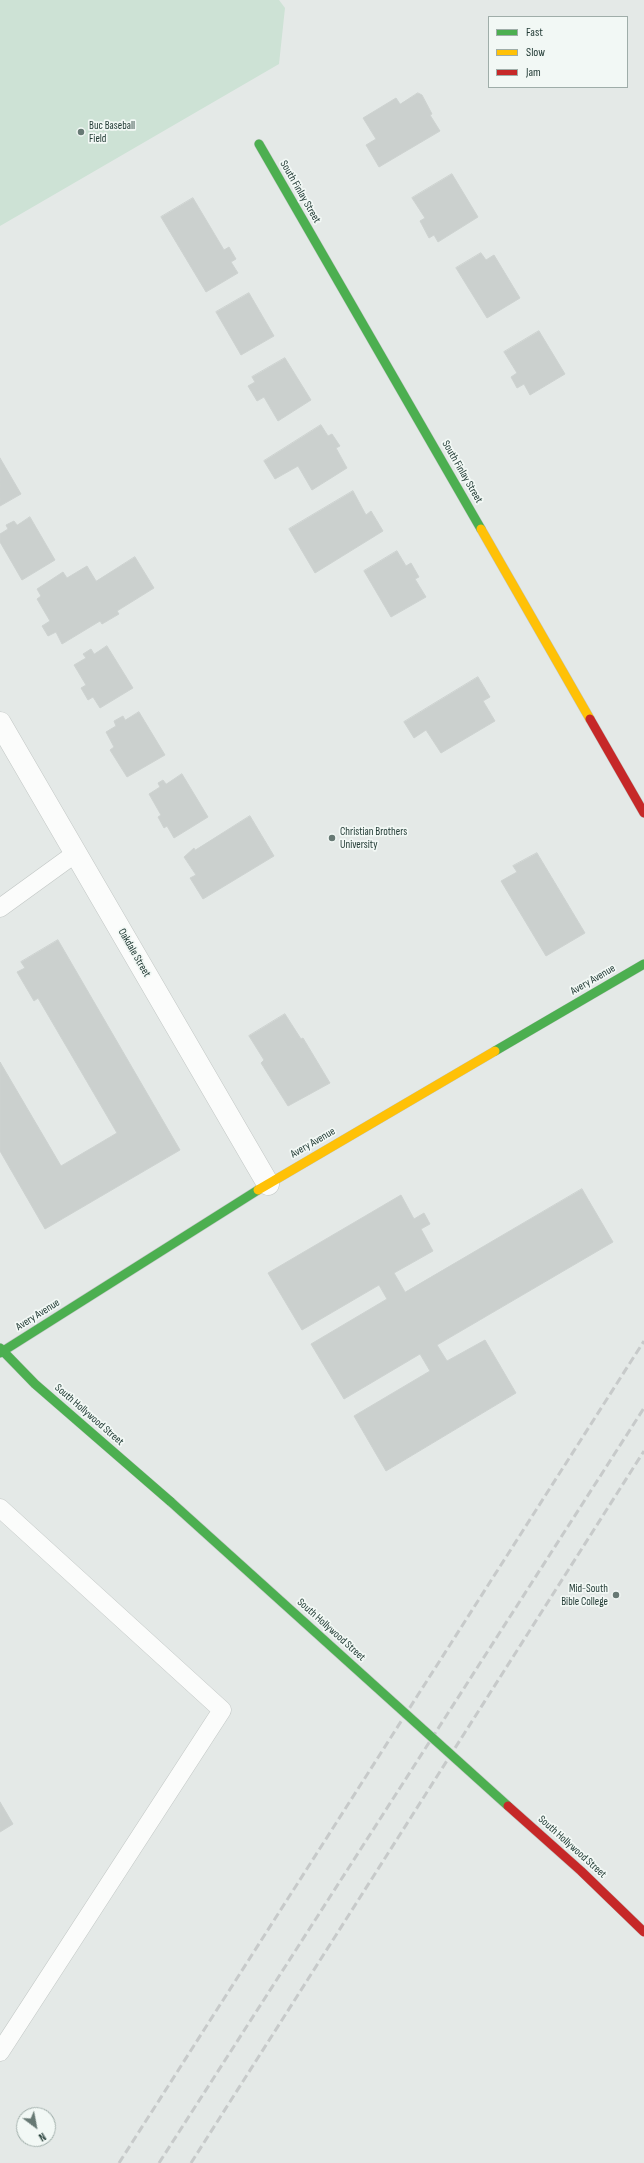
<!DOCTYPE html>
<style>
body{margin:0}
#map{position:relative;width:644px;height:2163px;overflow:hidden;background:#e4e9e7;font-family:"Sofia Sans Condensed",sans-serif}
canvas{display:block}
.legend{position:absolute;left:488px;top:16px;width:140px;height:72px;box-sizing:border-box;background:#f2f8f5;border:1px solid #9fada9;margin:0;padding:5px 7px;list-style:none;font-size:12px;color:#233c36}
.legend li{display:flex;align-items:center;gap:8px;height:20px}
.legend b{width:20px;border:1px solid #9fada9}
.north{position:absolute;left:16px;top:2107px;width:40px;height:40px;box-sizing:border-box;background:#f2f8f5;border:1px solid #9fada9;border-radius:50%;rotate:148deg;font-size:11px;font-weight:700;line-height:16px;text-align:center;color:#233c36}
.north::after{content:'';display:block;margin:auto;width:14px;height:18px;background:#677974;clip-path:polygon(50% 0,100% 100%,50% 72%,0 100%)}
</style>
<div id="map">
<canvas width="644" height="2163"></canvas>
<ul class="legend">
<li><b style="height:5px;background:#4caf50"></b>Fast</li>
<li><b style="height:5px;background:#ffc107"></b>Slow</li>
<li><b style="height:5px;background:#c62828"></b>Jam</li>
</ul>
<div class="north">N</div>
</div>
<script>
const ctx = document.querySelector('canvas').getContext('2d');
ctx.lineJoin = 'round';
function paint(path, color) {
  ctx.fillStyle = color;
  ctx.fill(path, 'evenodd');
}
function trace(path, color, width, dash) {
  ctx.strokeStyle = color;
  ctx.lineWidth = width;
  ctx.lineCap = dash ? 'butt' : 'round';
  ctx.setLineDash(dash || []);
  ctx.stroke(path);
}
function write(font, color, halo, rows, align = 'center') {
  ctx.font = font + ' "Sofia Sans Condensed",sans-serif';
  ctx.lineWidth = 3.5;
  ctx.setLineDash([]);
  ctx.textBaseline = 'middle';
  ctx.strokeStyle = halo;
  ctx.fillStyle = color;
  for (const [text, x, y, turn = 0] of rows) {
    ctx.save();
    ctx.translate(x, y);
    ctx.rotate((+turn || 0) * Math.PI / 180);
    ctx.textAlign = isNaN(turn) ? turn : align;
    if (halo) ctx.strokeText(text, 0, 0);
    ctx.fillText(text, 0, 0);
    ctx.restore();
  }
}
paint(new Path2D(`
 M0,0H279L285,8L279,64L0,226Z`), '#cde2d5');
const building = new Path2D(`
 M418,93L422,95L432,114L430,115L440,131L379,167L366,145L376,139L363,118L396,98L400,104Z
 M452,174L478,217L438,242L434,235L429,238L420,221L425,218L412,198Z
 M193,198L224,250L229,247L236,259L231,262L238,273L206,292L161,217Z
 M481,253L486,260L494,255L520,298L487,318L456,268Z
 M249,293L274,336L241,355L216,312Z
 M539,331L565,374L530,395L524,384L517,388L511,377L517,373L504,352Z
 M285,358L311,400L278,421L264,397L257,401L248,386L255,382L252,377Z
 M321,425L328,436L332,434L340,446L336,448L347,468L312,490L298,466L275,479L264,461Z
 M0,458L21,494L0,506Z
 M353,491L366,515L371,511L383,531L315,573L289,529Z
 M30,517L55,560L22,580L0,542V534L8,529L6,525L14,521L17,525Z
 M397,551L406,566L411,563L419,577L415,579L426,597L391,617L364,571Z
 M135,557L154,588L117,611L119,614L102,624L100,621L62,644L56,632L48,636L42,626L50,621L37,599L41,596L37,589L63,572L67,578L87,566L96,581Z
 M107,646L133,688L100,708L93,697L88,700L81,688L86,685L74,665L86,658L83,654L91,649L94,654Z
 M478,677L490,697L483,701L495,721L441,753L426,730L414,738L404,722Z
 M139,712L165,755L127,777L110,750L114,747L106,732L116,726L114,721L123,716L125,720Z
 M182,774L208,817L174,838L167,826L164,828L158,817L161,815L149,794L160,787L158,783L163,780L166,784Z
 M250,816L274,856L203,899L190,878L196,875L184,857L194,848L195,850Z
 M537,853L585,933L546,956L501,881L517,872L513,866Z
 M58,940L180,1150L45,1229L0,1151V1062L61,1166L117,1133L38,998L34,1001L17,972L25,968L21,962Z
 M285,1014L301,1039L303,1038L330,1083L288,1106L261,1063L264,1060L249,1036Z
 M582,1189L613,1242L437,1345L447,1361L485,1340L516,1393L386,1471L354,1416L430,1371L420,1354L344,1399L311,1344L387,1299L379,1285L302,1330L268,1273L401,1195L414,1219L424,1213L430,1224L421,1229L433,1251L394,1273L405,1292Z
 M0,1802L13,1824L0,1832Z`);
paint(building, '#cbd0ce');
trace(building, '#cdd2d0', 1);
const lane = new Path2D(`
 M0,908L76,853
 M0,1508L222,1710L0,2052`);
const street = new Path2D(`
 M0,723L268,1184`);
const fast = new Path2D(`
 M259,144L481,529
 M495,1051L644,964
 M0,1348L35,1384L171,1502
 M0,1353L258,1190`);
const slow = new Path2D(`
 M481,529L590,719
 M258,1190L495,1051`);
const jam = new Path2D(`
 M590,719L644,813`);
trace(lane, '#c1c6c4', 19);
trace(street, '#c1c6c4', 23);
trace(fast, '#c0c7c4', 10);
trace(slow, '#c0c7c4', 10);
trace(jam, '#c0c7c4', 10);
trace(lane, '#fbfcfb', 18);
trace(street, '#fbfcfb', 22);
trace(fast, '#4caf50', 9);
trace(slow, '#ffc107', 9);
trace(jam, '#c62828', 9);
trace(new Path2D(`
 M119,2163L644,1341
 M159,2163L644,1408
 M191,2163L644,1451`), '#c7caca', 3, [8, 4]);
const fastBridge = new Path2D(`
 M171,1502L508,1806`);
const jamBridge = new Path2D(`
 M508,1806L581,1871L644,1932`);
trace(fastBridge, '#c0c7c4', 10, []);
trace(jamBridge, '#c0c7c4', 10, []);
trace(fastBridge, '#4caf50', 9);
trace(jamBridge, '#c62828', 9);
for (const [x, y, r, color] of [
 [81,132,4,"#677974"],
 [332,838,4,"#677974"],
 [616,1595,4,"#677974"]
]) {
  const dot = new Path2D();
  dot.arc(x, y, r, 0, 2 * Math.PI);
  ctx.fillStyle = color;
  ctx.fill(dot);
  trace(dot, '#f2f8f5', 1.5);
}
write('11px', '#233c36', '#f2f8f5', [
 ["Buc Baseball",89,126],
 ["Field",89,139],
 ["Christian Brothers",340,832],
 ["University",340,845],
 ["Mid-South",608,1589,"right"],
 ["Bible College",608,1602,"right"]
], 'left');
write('11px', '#233c36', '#f2f8f5', [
 ["South Finlay Street",300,192,60],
 ["South Finlay Street",462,472,60],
 ["Oakdale Street",134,953,60],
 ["Avery Avenue",593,980,-30],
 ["Avery Avenue",313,1143,-30],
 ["Avery Avenue",38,1315,-32],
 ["South Hollywood Street",89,1415,41],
 ["South Hollywood Street",331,1630,42],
 ["South Hollywood Street",572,1847,42]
]);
</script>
